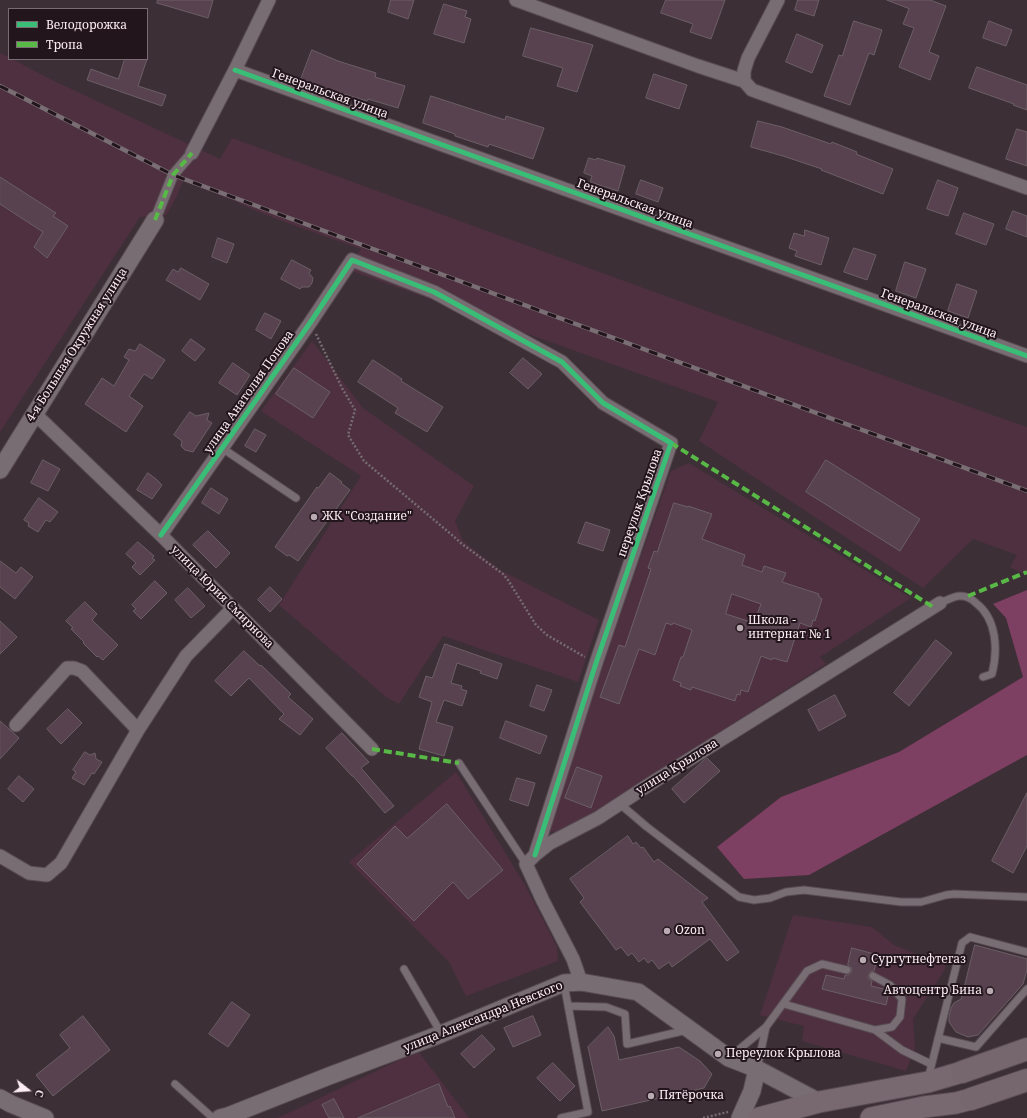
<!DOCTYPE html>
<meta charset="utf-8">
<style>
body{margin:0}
#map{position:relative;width:1027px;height:1118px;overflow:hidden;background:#3d2f36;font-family:"Noto Serif",serif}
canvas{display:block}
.legend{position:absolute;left:8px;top:8px;width:140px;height:52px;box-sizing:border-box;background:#22161c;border:1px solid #7a6c72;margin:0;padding:5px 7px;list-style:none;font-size:12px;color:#feecf4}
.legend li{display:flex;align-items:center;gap:8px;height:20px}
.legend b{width:20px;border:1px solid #7a6c72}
.north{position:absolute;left:8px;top:1070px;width:40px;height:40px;-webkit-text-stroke:3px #22161c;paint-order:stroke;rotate:107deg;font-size:11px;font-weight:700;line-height:16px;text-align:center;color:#feecf4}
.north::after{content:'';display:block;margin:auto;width:14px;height:18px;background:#feecf4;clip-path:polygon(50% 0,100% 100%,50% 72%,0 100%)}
</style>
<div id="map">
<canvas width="1027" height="1118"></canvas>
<ul class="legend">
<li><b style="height:5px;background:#3abd76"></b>Велодорожка</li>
<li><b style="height:5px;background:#58b947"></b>Тропа</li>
</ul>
<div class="north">С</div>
</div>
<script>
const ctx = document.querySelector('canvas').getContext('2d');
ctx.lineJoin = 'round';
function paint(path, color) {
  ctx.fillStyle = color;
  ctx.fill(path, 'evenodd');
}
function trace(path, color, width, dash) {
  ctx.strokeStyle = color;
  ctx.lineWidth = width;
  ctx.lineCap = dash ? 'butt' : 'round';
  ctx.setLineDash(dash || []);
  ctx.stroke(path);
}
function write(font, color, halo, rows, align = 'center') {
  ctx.font = font + ' "Noto Serif",serif';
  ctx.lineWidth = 4;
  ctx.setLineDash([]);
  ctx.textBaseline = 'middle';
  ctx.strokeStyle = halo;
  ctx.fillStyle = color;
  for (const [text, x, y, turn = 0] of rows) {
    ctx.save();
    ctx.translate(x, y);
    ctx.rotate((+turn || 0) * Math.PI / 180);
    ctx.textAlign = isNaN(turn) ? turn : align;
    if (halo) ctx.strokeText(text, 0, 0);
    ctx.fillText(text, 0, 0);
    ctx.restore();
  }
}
paint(new Path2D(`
 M0,53L9,57V59H12L50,79L220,159L232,138L984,412L1027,427V576L1010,567L1017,555L973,539L923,588L699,441L718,402L346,269L361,249L293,225L259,212L232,200L183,181L176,198L166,215L140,217L0,432Z
 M312,341L363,408L474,486L455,521L463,541L500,570L599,620L578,682L443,636L399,704L386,697L279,605L361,476L261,411Z
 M689,463L911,598L820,657L826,664L599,809L560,832L544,831L671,471Z
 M456,772L525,885L557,947L558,961L466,996L449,962L349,862Z
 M793,915L872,927L894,945L921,956H946L945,969L913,1019L915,1048L906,1071L802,1041L804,1026L760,1015Z
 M418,1051L469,1118H278Z`), '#4e3040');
paint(new Path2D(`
 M1027,590V755L809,875L744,879L717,847L781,797L899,752L1023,677L1006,618L993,604Z`), '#7d3f62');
const building = new Path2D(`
 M158,0H213L208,18L157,3Z
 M391,0H414L408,19L388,12Z
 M666,0H725L711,39L690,32L693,24L661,13Z
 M798,0H819L814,16L795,10Z
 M887,0H930L946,6L929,52L939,56L930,80L899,67L914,28L903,24L909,9Z
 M444,4L467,11L465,17L471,19L464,43L434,34Z
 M854,21L882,30L874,55L869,53L850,105L824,96L839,55L842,56Z
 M989,21L1012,30L1006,46L983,38Z
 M531,28L593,45L577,92L557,86L563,68L523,56Z
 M797,34L823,45L812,73L786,62Z
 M312,50L338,61L376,73L375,77L405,86L398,108L368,99L367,101L328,89L327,92L300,82Z
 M125,59H147L138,86L166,95L162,106L87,80L91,69L118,79Z
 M977,67L1027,85V110L1013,105L1014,104L969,88Z
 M654,74L687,85L679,109L646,98Z
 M431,96L505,120L506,116L544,128L533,159L489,144L488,147L455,136V134L423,123Z
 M758,121L782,127L831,144L832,142L857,152L856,154L893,169L883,194L821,170L822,169L783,156L751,147Z
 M1017,129L1027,132V166L1006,159Z
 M589,158L596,160L597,158L625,166L618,191L590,182L592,176L584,173Z
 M0,177L56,213L53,216L68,226L47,258L34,247L43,232L0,204Z
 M641,180L663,188L658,202L636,194Z
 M938,180L958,188L948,216L927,209Z
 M1013,211L1027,216V237L1006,229Z
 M964,213L994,224L986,245L956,234Z
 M805,230L829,238L821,265L795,256L797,251L789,248L794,233L804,236Z
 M218,238L234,244L227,263L212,257Z
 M854,248L876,255L867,280L844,272Z
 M292,260L311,270L309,273L313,278L312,283L309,287H302L300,289L281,279Z
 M905,262L926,269L916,298L896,291Z
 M181,268L209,284L200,300L166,280L173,269L178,272Z
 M957,284L977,291L968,318L948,311Z
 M265,313L281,321L271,339L256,330Z
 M191,339L205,349L195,361L182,351Z
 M140,344L165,360L152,379L144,374L129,396L143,406L126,432L85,404L102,378L114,386L129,360L124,357L129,349L135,351Z
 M523,358L542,374L528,389L510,373Z
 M373,360L402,379L401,381L443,407L427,432L395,413L398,408L358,382Z
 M233,363L250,375L237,395L219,383Z
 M294,368L330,392L313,418L276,394Z
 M190,412L196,416L209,413L207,420L212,423L193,452L185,450L181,446L182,441L174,435Z
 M255,429L266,435L256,452L245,446Z
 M43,460L60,469L48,491L31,483Z
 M826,460L920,519L900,551L806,492Z
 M148,473L156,479L162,485L152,499L137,490Z
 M330,473L342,482L341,483L350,490L298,561L289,555L287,556L275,547L317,487L318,488Z
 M211,488L228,499L219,514L202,503Z
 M39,498L58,512L50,522L46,520L38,532L28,526L29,523L24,520Z
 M674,503L688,507V506L712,514L702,539L745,555L742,565L762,572L764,566L786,573L782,582L819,594L818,596L820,597V598L822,599L815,621L813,620L811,627L800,623L787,662L773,658L772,660L761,656L748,692L741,690L740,695L737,694L735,701L692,687L691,690L680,686L681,683L673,680L681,657H683L692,630L673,623L672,625L666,623L655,655L639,649L619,704L600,697L619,645L625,647L651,569L648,568L654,551L657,552ZM732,594L761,604L754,623L726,614Z
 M586,522L610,530L603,551L578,543Z
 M208,531L230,553L216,568L193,545Z
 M138,542L154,556L152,558L155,560L140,575L132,567L136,563L126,554Z
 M0,561L16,573L21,567L33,577L15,599L0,587Z
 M155,581L167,593L141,619L133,611L136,609L132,605Z
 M270,587L282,599L270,612L258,600Z
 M188,588L205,606L191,618L175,600Z
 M85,602L97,614L92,620L118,645L103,660L98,656L97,657L83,643L84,642L71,629L73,628L66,621Z
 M0,621L17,637L0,654Z
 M936,640L952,653L909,706L894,693Z
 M445,644L502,664L497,679L480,673L481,671L457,663L451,683L462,686L461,689L467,691L462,706L444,700L436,722L453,727L444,756L419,749L432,702L419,697L426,676L432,678L433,676Z
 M244,651L260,666L261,665L291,694L288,697L313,719L300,735L279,719L284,714L249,678L231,696L215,681Z
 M537,685L552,690L544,711L530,706Z
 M835,695L846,716L819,731L808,710Z
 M68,709L82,723L61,744L47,729Z
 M0,721L19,738L0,759Z
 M506,721L547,736L540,754L500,738Z
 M342,733L369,762L361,768L394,806L385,813L353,776H352L326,748Z
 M85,752L90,755L95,753L96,759L102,762L94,774L92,773L84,785L72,778L76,772L73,770Z
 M707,758L720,771L684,803L672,789Z
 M577,767L602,776L591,808L565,798Z
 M19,776L34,789L23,802L8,789Z
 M517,778L535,783L528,806L510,800Z
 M1027,793V846L1013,873L992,861Z
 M447,804L503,870L468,899L453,882L414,921L357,864L395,826L407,838Z
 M628,836L633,844L636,842L641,848L643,847L654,862L658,859L708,898L702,902L739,952L727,961L710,939L672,967L669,962L659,969L652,960L648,963L644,958L639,962L632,953L628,956L621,947L616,950L580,902L584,898L570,879Z
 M975,945L1027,959V970L1023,984L978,1035L968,1037L956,1032L949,1022V1017L951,1008L954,1003L961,999Z
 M852,948L878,955L874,971L870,972L868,977L869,979L872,981L871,986L888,990L889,992L886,1005L822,989L826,975L844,979L845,975H848L851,973L852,968L848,965Z
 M232,1002L250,1015L228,1047L209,1034Z
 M83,1016L110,1050L53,1096L36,1075L70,1048L60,1035Z
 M533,1016L541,1035L513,1047L504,1028Z
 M608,1027L614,1036L619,1060L679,1047L700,1061L712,1074L704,1088L602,1111L588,1047Z
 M482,1035L495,1049L474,1068L461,1054Z
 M553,1063L575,1086L560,1101L537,1078Z
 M439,1084L448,1107L450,1106L455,1118H358Z
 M334,1099L344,1118H329L322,1105Z`);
paint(building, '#58424f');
trace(building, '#6b5f65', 1);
const service = new Path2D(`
 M222,448L296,498
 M940,603C946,601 953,596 960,596C967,596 971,598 976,603C997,619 998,650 992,674L983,677
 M459,763L526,864
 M620,804L647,827L739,897L754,900L770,898L786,892L804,890L901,902H921L946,895L954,894L1027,897
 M404,969L441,1033
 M873,976L890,985L902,999L900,1017L892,1027L875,1030
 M784,1004L875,1030L902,1050L931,1064
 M568,1006L606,1007L625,1014L627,1044L687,1030
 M938,1038L976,1047L1027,989
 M730,1057L766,1027L807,971L822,964L847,970
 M757,1069L766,1027
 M928,1079L962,943L970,937L1027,952
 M175,1084L213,1118
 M561,1118L588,1112L564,984`);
const pedestrian = new Path2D(`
 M155,220L173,175L192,153`);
const minor = new Path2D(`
 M516,0L698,66L744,81
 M778,0L748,58L744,71V81L752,90L1027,188
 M235,70L1027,356
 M192,153L235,70L269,0
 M35,414L161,535L372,749
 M161,535L310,323L352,260L434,292L562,362L603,403L671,443L596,663L535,855
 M16,725L67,668H74L82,671L138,730
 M0,856L29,873L47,875L61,863L138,730L186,656L233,608
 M581,982L573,959L543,901L526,864L535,855L550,843L598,818L650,784L940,603`);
const tertiary = new Path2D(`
 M0,470L155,220
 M0,1098L11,1104L45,1118
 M220,1118L228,1116L329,1076L441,1034L564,983L581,982L638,992L729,1058L757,1069L819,1102
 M740,1118L752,1091L757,1069`);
const primary = new Path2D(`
 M759,1118L819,1102L928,1082L962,1072
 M871,1118L924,1107L956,1103L971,1099`);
const trunk = new Path2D(`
 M962,1072L1027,1049
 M971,1099L1027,1080`);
trace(service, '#584b52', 9);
trace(pedestrian, '#584b52', 12);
trace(minor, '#584b52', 15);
trace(tertiary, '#584b52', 19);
trace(primary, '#584b52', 23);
trace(trunk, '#584b52', 24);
trace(new Path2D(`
 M316,334L342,388L355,410L348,435L364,461L452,535L462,544L503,574L508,580L536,625L547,635L585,657
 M703,1118L728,1112`), '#756b70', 2.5, [2, 2]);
trace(service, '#786d72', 7);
trace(pedestrian, '#786d72', 10);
trace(minor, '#786d72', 13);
trace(tertiary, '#786d72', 17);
trace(primary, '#786971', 21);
trace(trunk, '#76666e', 22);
const rail = new Path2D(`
 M0,86L173,175L1027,491`);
trace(rail, '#796e73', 4.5);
trace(rail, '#22161c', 3, [9]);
trace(new Path2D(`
 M155,220L173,175L192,153
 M671,443L933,607
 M968,596L1027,572
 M372,749L459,763`), '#58b947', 4, [8, 4]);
trace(new Path2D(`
 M235,70L1027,356
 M161,535L310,323L352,260L434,292L562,362L603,403L671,443L596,663L535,855`), '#3abd76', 5);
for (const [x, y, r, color] of [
 [314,517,4,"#baaab2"],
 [740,628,4,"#baaab2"],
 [667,931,4,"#baaab2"],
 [863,960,4,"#baaab2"],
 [990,991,4,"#baaab2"],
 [718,1054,4,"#baaab2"],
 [651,1096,4,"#baaab2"]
]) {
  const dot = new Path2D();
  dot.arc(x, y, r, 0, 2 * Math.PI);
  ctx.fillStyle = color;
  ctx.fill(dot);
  trace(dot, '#22161c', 1.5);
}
write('12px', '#feecf4', '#22161c', [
 ["Генеральская улица",330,94,20],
 ["Генеральская улица",635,204,20],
 ["Генеральская улица",939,314,20],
 ["4-я Большая Окружная улица",77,345,-58],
 ["улица Анатолия Попова",249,392,-55],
 ["переулок Крылова",640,503,-71],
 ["улица Юрия Смирнова",222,597,45],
 ["улица Крылова",677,767,-32],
 ["улица Александра Невского",483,1017,-22]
]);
write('12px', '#feecf4', '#22161c', [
 ["ЖК \"Создание\"",322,517],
 ["Школа -",748,621],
 ["интернат № 1",748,635],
 ["Ozon",675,931],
 ["Сургутнефтегаз",871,960],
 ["Автоцентр Бина",982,991,"right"],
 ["Переулок Крылова",726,1054],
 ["Пятёрочка",659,1096]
], 'left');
</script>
